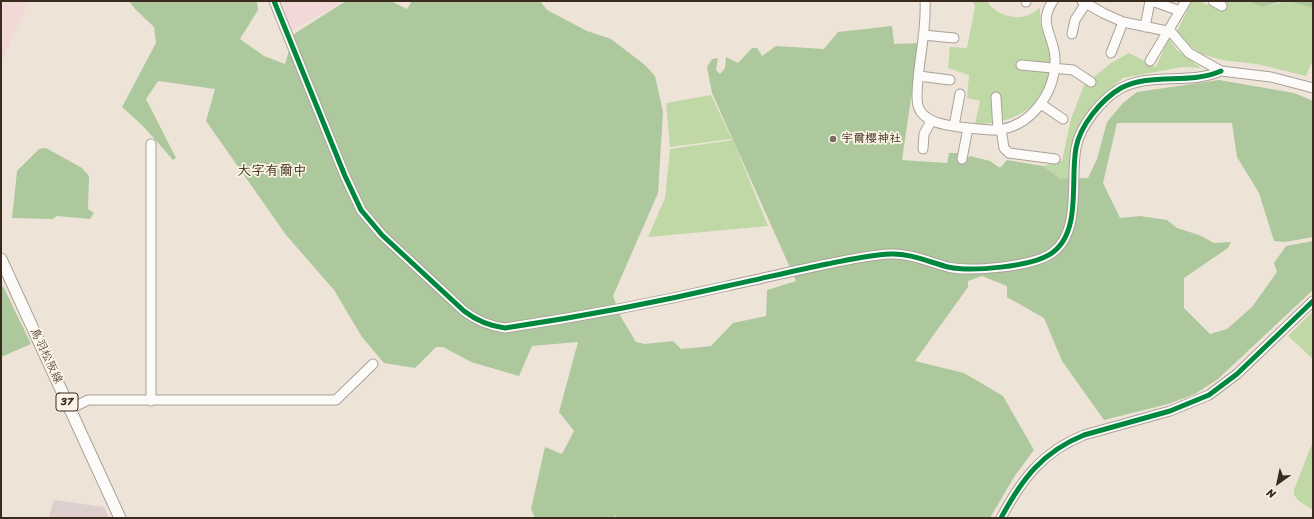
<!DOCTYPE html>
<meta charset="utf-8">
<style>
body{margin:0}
#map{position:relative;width:1314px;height:519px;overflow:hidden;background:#ede4d7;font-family:Sriracha,sans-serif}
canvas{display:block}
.frame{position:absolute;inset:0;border:2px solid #3b2a1e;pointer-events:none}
.north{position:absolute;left:1258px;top:463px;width:40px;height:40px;-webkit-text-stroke:3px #fcf5e5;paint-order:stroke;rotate:213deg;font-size:11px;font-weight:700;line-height:16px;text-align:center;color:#3b2a1e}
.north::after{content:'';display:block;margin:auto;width:14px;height:18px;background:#3b2a1e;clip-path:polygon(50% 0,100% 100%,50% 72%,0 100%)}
</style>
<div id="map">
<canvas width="1314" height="519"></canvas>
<div class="frame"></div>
<div class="north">N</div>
</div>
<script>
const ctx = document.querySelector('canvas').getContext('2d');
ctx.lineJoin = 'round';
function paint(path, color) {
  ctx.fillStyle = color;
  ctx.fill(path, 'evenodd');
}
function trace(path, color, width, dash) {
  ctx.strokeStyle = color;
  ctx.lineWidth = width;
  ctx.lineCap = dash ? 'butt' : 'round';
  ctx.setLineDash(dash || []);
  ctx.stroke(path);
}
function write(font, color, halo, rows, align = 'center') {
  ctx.font = font + ' Sriracha,"Klee One",sans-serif';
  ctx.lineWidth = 3.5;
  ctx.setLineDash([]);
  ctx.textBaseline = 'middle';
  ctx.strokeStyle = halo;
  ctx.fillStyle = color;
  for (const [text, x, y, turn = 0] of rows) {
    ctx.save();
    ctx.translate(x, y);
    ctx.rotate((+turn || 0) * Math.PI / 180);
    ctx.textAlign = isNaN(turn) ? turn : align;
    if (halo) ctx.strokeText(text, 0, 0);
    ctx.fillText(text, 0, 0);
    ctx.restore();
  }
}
paint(new Path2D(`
 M1,1H29L2,60L1,59Z
 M278,1H344L291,31Z`), '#f2d8d6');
paint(new Path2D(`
 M54,500L104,507L109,518H51L49,516Z`), '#decfcf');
paint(new Path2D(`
 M973,1H987C993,13 1013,20 1026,16C1031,15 1036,10 1040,8C1040,14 1040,20 1041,26C1044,38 1051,49 1050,62C1048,106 1016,124 975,124L980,101L967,98L969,75L948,68L950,47L967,48L975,7Z
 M1192,1H1199L1222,11L1228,1H1247L1263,7L1287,1L1313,8V60L1306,76L1257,64L1222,60L1201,54L1189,45L1177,31Z
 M1169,38L1176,49L1201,68L1182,67L1123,78L1093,104L1076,130L1071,154V179H1061L1043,166L1062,161L1071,119L1084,85L1111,63L1129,53L1156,67Z
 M711,95L732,139L670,147L666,103Z
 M733,140L768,226L648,237L665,198L670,149Z
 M1313,311V359L1288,336Z
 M1313,441V510L1299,501L1294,495V490Z`), '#bfd8a6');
paint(new Path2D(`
 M129,1H257L258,10L240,39L264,56L285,64L294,34L346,1H391L407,9L412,1H540L547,10L587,31L611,39L645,65L655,76L663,112L658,193L613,296L621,317L636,342L645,344L673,341L681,349L711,346L733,323L766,316L767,290L796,281L712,93L707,67L712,59L718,58L716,70L720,74L725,68L726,57L738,63L752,48H757L762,56L776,46L824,49L838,32L892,26L894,44L919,43L902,160L947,163L949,153H958L962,162L970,156L990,161L1000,168L1007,160L1043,166L1061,179L1088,178L1097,159L1107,122L1123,103L1137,92L1219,80L1294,93L1313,101V237L1285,242L1274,241L1259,193L1237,157L1232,123H1117L1103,183L1120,218L1140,216L1167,220L1177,228L1199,235L1214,243L1231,242L1228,248L1184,278V308L1210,334L1227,329L1252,307L1277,272L1274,263L1286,246L1313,241V290L1218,379L1195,394L1168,404L1104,420L1062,361L1044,318L1007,297V286L982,276L968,281V287L915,361L964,373L1003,396L1034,450L1014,477L990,518H619L615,516L612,518H535L531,509L545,447L562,454L574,431L559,412L578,342L532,346L519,376L471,362L443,347H436L415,368L384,363L362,337L334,290L286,235L206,121L215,89L158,81L146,99L176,158L173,160L144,127L122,107L156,43L154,27L135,9Z
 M1247,1H1282L1263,7Z
 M1287,1H1313V8Z
 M46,148L82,168L89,176L88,209L94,213L90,219L57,216L53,219L12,218L17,171L39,149Z
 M3,286L31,344L1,357V290Z`), '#aec89d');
const minor = new Path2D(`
 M274,1L345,176L361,210L382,235L464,311C477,321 489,326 505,328C579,317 654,303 727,286C760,279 793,271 827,264C848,260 868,255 890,254C909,253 929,262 948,267C971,272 1032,267 1052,253C1082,232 1070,179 1076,148C1080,125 1102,99 1121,88C1151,72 1190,85 1221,71
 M925,1C927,33 917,65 917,97C917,102 918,108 921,112C929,123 946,125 959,127C971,128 983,130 995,130C1031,128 1056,92 1055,58C1054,35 1037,24 1053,1
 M1082,1L1103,13L1123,22L1167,31L1172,33L1189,53L1221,71L1271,77L1313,88
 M1152,1L1180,11
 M1213,1L1222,6
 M1026,2V1
 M1145,27L1150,1
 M1072,34L1075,20L1086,3
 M923,35L954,38
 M1111,53L1123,22
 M1150,61L1186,1
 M1021,65L1073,70L1091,82
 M919,76L950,80
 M996,97L998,130
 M1041,104L1063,119
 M954,126L960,94
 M1001,129L1004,148L1009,153L1055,159
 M923,149L924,134L931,121
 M962,159L968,128
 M151,401V144
 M70,409L88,400H336L373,364
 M1001,518C1022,479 1042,452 1084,435L1170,411L1209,395L1237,374L1313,301`);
const major = new Path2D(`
 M1,259L120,518`);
trace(minor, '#a9a299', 11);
trace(major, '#a9a299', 13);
trace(minor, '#fcfbf9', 9);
trace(major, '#fcfbf9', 11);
trace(new Path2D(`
 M274,1L345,176L361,210L382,235L464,311C477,321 489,326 505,328C579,317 654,303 727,286C760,279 793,271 827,264C848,260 868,255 890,254C909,253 929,262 948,267C971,272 1032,267 1052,253C1082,232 1070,179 1076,148C1080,125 1102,99 1121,88C1151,72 1190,85 1221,71
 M1001,518C1022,479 1042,452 1084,435L1170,411L1209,395L1237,374L1313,301`), '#00873e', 5);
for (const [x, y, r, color] of [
 [833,139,4,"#796b5f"]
]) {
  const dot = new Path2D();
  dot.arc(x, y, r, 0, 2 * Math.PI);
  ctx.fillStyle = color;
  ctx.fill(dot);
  trace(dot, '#fcf5e5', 1.5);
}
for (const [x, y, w] of [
 [67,402,22]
]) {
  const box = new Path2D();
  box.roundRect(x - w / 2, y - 9, w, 18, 3);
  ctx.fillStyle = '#fcf5e5';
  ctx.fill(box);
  trace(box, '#3b2a1e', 1);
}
write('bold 11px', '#3b2a1e', null, [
 ["37",67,402]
]);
write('bold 12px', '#3b2a1e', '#fcf5e5', [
 ["宇爾櫻神社",841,139]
], 'left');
write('12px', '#3b2a1e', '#fcf5e5', [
 ["鳥羽松阪線",46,356,65]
]);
write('bold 14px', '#3b2a1e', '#fcf5e5', [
 ["大字有爾中",272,171]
]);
</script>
